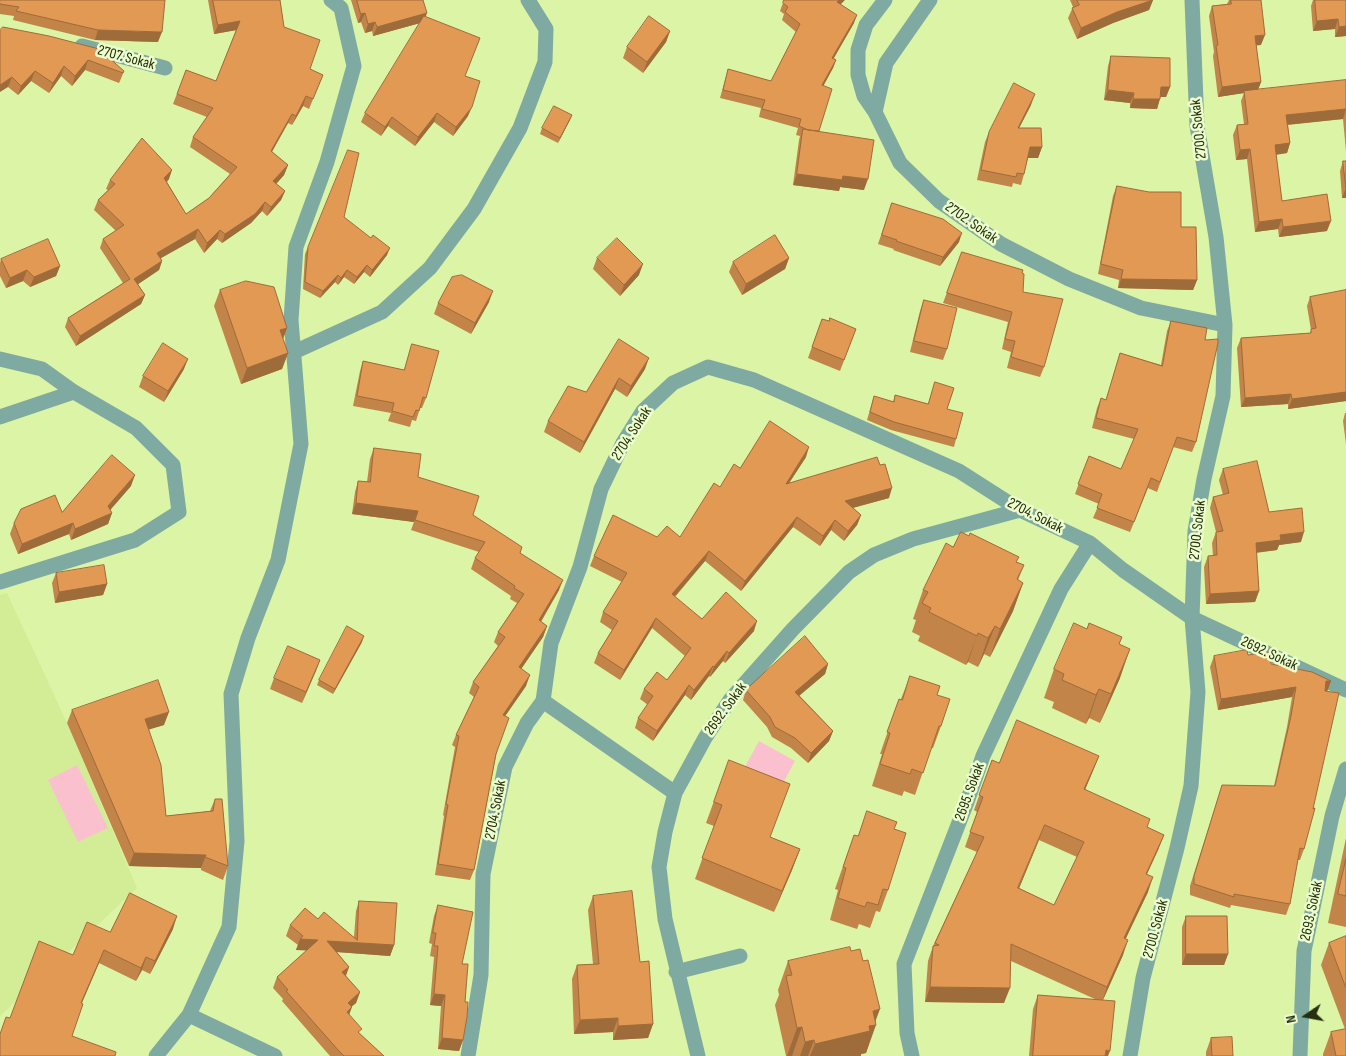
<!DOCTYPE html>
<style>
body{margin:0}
#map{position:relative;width:1346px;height:1056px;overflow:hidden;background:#dbf4a5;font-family:"Sofia Sans Condensed",sans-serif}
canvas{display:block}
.north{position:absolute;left:1281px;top:991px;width:50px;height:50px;-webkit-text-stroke:4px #edfdce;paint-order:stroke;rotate:258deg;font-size:14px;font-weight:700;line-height:20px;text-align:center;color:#262f0f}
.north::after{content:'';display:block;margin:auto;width:18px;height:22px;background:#262f0f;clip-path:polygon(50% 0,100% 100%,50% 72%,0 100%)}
</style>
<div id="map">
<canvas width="1346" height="1056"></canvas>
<div class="north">N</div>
</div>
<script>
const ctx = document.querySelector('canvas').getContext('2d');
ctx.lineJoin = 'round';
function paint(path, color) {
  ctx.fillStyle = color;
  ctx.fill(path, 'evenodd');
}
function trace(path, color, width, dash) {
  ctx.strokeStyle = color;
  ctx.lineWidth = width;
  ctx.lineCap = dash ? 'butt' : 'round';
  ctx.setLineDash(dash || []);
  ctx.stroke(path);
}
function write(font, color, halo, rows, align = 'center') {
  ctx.font = font + ' "Sofia Sans Condensed",sans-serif';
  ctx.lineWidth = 5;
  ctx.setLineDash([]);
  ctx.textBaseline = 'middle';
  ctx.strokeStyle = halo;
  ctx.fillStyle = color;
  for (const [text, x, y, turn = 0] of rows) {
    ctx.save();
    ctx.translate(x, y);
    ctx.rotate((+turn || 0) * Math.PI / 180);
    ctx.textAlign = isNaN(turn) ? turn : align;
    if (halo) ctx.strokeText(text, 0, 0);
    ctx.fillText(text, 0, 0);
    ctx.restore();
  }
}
paint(new Path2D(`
 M7,593L67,723L137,888L0,1016V595Z`), '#d2ed96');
paint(new Path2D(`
 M759,741L795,761L777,794L741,774Z
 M77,765L108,828L78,842L48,780Z`), '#fbc0ce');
trace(new Path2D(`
 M930,0L886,63L875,112L900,163L939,201L1001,244L1069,279L1141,308L1225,325
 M82,46L165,68
 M875,112L864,96L858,75V50L866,25L885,0
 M294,352L382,312L430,268L474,209L520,128L545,62L546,29L528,0
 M0,359L42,369L74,392L136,428L173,465L179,512L135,540L0,582
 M0,417L74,392
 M543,701L675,793
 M676,972L740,956
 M189,1015L275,1056
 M156,1056L189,1015L229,927L237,841L231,694L248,638L278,560L301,444L291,320L296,247L327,162L354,66L341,8L331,0
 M468,1056L481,975L483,874L505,767L527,723L543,701L551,643L580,567L601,489L623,443L643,411L673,383L708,367L754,380L959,471L1020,510L1090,543L1123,570L1192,618L1346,690
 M698,1056L665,919L659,867L665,832L675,793L705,738L730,700L793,629L849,572L874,555L913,539L1020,510
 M912,1056L907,1033L904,964L967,802L983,756L1061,589L1090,543
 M1130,1056L1143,978L1177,848L1191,786L1198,692L1192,618L1195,531L1204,479L1223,396L1225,325L1216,237L1197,126L1192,0
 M1300,1056L1304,951L1332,816L1346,769`), '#7faaa2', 15);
paint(new Path2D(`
 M0,0L158,42L95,40L13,20L14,16L0,14Z
 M208,0H280L284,27L310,69L323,75L309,109L303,106L292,125L288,123L272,152L288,165L284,175L276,184L285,191L281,200L267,216L262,211L251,223L222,243L217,239L204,253L195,239L161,258L162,261L159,270L138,284L145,295L141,304L76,346L65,327L68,318L123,283L100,248L103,239L116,231L94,210L98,200L108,190L106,189L110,180L169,179L167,182L186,214L209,198L230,174L190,147L193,137L207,117L173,104L186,70L216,81L236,30L214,34Z
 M351,0H423L425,16L465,76L468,116L453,136L434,122L415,146L388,126L381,136L361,122L365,113L420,23L373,36L372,31L365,33L361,22L358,23Z
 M1070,0H1153L1149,10L1113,23L1077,39L1068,18L1073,7Z
 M1229,0H1261V45H1256L1261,82L1258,90L1346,80V151L1343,119L1288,125L1290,143L1287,153L1276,155L1282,201L1327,231L1279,237L1278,229L1255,232L1247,159L1236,160L1233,135L1237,125L1244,124L1241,101L1244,93L1218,97L1213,56L1214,52L1209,16L1212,6L1227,4Z
 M1313,0H1346V36L1335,37V29L1313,31L1311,6Z
 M783,3L840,4L854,23L834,58L836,60L833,68L823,86L819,131L864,190L840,187L839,191L793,185L799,140L800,136L796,135L798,128L759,117L761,108L720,98L728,69L771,81L796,32L782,20L784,14L780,11Z
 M3,27L124,71L120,81L119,83L85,70L72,86L61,76L49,93L31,81L18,95L8,87Z
 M670,31L666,42L643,73L623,58L627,47Z
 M1111,56L1170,87L1166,97H1160L1157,109L1130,108V103L1104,100L1108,66Z
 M1031,105L1019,128L1042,147L1038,158H1028L1024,174L1021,185L1013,183L1012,187L977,180L985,142L989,132Z
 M572,115L558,143L540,134L542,128Z
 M1343,161H1346V198H1342L1340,171Z
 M1117,186L1181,227L1197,280L1193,290L1118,288L1119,280L1098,274L1113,196Z
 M892,203L959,242L940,266L893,250L894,249L878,244Z
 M344,217L387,255L370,277L364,272L354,284L344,277L338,285L335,282L320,298L303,289L305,254L308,247Z
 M962,252L1022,273L1023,292L1044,367L1040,377L1007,368L1011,352L1002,349L1008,322L943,303Z
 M597,258L639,275L620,296L593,269Z
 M789,258L785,269L742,295L729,272L733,262Z
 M1,259L60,266L56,276L30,287L23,281L6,288L0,276V263Z
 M220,290L287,328L283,339L288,353L282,369L241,384L214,306Z
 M1346,290V401L1288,409V404L1241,407L1237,348L1241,338L1310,333L1311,330L1307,306L1310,297Z
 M924,300L947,349L943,360L910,352L920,311Z
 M489,302L471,334L434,314L438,303Z
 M822,319L856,329L840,371L808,358Z
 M1171,321L1205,340L1196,442L1192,452L1173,447L1157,492L1148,488L1130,532L1093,518L1099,504L1075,494L1089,456L1121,469L1134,439L1092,428L1097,408L1101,398L1106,400L1120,353L1161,365L1167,331Z
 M412,344L426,398L422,408H420L416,421L412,420L410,427L388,421L391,413L353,406L360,371L363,361L404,370Z
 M184,369L164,402L139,387L143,376Z
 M645,369L627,397L615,389L580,453L544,432L548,421L586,392Z
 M935,382L947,409L956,439L954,447L891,430L867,420L874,396L893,402L895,395L928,404Z
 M1345,413H1346V444L1343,421Z
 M374,448L473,515L520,553L559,590L541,622L547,626L543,637L521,669L526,686L505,716L496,755L474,870L470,880L435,875L444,816L443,815L455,747L452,745L456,735L474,697L469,693L473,682L498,646L494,642L498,632L517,603L510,599L511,596L471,569L475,558L479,552L411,530L414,522L352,514L355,492L358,481L367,482L370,459Z
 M806,457L789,483L880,465L889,498L853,508L861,515L857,525L844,541L831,530L820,546L793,527L741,591L705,561L675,597L702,619L754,631L725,663L723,661L710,677L709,676L691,700L685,695L653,741L635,728L638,718L648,705L640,699L644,689L667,680L685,656L652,628L620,680L594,663L598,653L612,630L600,622L603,612L622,582L590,566L594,556L657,537H680L720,487L740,468Z
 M1223,469L1301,542L1279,545L1277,550L1256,553L1259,591L1255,602L1206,604L1204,567L1208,556H1213L1212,543L1216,532L1210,508L1213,497L1223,495L1219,480Z
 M131,486L110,510L112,513L108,524L71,540L69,534L18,554L10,534L14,523L62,512Z
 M953,547L1017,562L1024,565L1018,580L1023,583L1013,611L990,657L984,654L978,667L968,662L966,665L918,641L920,636L912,632L916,620L913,619L923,590Z
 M56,573L107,584L103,595L55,603L52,583Z
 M1087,629L1122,637L1119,644L1120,678L1100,723L1089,718L1086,724L1052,708L1054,702L1044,698L1054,669Z
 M362,642L333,694L317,685L319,680Z
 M1248,655L1271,664L1327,691L1304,849L1300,860H1298L1290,904L1286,915L1231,905L1230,908L1190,895V886L1222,785L1274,786L1287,727L1292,697L1218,710L1210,667L1214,656Z
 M320,660L302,703L270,689L274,678Z
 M828,664L825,674L799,695L833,731L829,741L808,763L791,748L772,737L767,727L743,700L746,690Z
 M910,676L937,695L941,726L933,748H931L915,795L904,791L902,796L872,786L882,754H880L899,699H901Z
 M72,710L164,725L149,729L166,816L210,811L215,799L228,866L223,880L201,870V868L129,866L67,723Z
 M1099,756L1085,789L1147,827L1164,835L1158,850L1147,874L1148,892L1125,939L1123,955L1103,1000L1108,1056H1029L1033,1009L1038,995L1097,1000L1011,961L1004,1003L925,1002L928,961L933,946L977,852L965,847L977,812L974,810L992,760L999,763ZM1039,840L1077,857L1054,905L1019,888Z
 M729,760L770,837L800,849L792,870L774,912L695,879L714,826L706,823Z
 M894,829L888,890L880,912L876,911L870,928L859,924L857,929L830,920L838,890L835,889L854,835L858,836Z
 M1346,838V927L1328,923Z
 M593,896L640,962L653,1024L648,1038L613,1040V1032L574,1034L572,979L577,965L593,964L588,910Z
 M359,901L394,945L390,956L337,952L349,967L346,976L360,992L356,1003L351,1007L349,1015L360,1034L384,1056H330L282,1001L283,999L273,988L277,977L307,950H296L298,945L286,936L290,925L318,919L354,937L356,911Z
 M438,905L462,964L465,1002L463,1040L459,1051L438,1049L441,1006L430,1005L434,957L430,956L432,944L429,943L434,916Z
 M1186,916L1228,954L1224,965H1182V927Z
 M173,929L150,974L142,970L136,981L99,963L82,1003L10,1018L73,955L110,932Z
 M1346,936V1056H1323V1054L1331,1032L1345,1029L1321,965L1329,943Z
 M851,951L876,1022L866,1053L861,1054V1056H786L775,1005L779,995L778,990L788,961Z
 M1211,1038L1233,1056H1206V1052Z`), '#c28448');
paint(new Path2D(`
 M839,0H845L834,11L837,2Z
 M1153,0L1149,10L1113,23L1077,39L1081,28L1117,12Z
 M365,13L361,22L358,23L361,14Z
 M427,13L424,22L373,36L377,27Z
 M857,15L854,23L829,66L832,58Z
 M1338,19L1335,29L1313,31L1317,21Z
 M240,21L237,30L214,34L218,25Z
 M375,22L372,31L365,33L368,24Z
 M1346,26V36L1335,37L1339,27Z
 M98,30L162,32L158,42L95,40Z
 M670,31L666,42L643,73L647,62Z
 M1265,35L1261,45L1251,46L1255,36Z
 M88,60L85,70L72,86L75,76Z
 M836,60L833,68L819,94L822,85Z
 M64,66L61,76L49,93L53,83Z
 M35,71L31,81L18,95L21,86Z
 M12,77L8,87L0,92V85Z
 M1261,82L1257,92L1244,91V93L1218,97L1222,87Z
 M1161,87H1170L1166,97H1157Z
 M1108,90L1134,93L1130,103L1104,100Z
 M1035,94L1031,105L1014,138L1018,128Z
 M306,96L303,106L292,125L296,116Z
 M1133,99H1160L1157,109L1130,108Z
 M472,107L468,116L453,136L456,127Z
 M1346,109L1343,119L1283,125L1286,115Z
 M437,113L434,122L415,146L418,137Z
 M292,114L288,123L267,160L271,151Z
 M572,115L570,120L558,143L560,138Z
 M392,117L388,126L381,136L385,127Z
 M1290,143L1287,153L1271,155L1275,145Z
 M1030,147H1042L1038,158H1026Z
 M1250,149L1247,159L1236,160L1240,150Z
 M288,165L284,175L270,191L273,181Z
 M172,170L169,179L161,187L164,178Z
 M797,174L843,176L868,179L864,190L840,187L839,191L793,185Z
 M1346,188V198H1342Z
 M285,191L281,200L267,216L271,207Z
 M265,202L262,211L251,223L222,243L225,234Z
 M1282,219L1278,229L1255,232L1259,222Z
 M1331,221L1327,231L1279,237L1283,227Z
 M198,229L195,239L154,262L157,253Z
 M220,230L217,239L204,253L207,243Z
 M962,233L959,242L940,266L943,257Z
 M390,248L387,255L370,277L372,270Z
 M789,258L785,269L742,295L746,284Z
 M162,261L159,270L131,289L134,279Z
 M643,264L639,275L620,296L624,285Z
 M367,265L364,272L354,284L357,277Z
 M60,266L56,276L30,287L34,277Z
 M27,270L23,281L6,288L10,278Z
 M347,270L344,277L338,285L341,278Z
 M338,275L335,282L320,298L323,291Z
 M1121,279L1197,280L1193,290L1118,288Z
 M493,291L489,302L471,334L475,323Z
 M145,295L141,304L76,346L80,336Z
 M287,328L281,344L280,330Z
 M288,353L282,369L241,384L247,368Z
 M649,358L645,369L627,397L631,386Z
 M188,359L184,369L164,402L168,391Z
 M619,378L615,389L580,453L584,442Z
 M1346,392V401L1288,409L1292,399Z
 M1291,394L1288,404L1241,407L1245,398Z
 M809,447L806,457L782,494L786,484Z
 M135,475L131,486L105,516L112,513L108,524L71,540L75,529L108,506Z
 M892,488L889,498L841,511L845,501Z
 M356,503L418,511L414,522L352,514Z
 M861,515L857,525L844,541L848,531Z
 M797,517L793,527L741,591L745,581Z
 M835,520L831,530L820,546L823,536Z
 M73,523L69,534L18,554L22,544Z
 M1304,532L1301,542L1279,545L1277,550L1252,553L1256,543L1280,535Z
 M709,551L705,561L668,604L672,594Z
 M563,580L559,590L535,631L539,620Z
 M1023,583L1013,611L990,657L1000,629Z
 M107,584L103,595L55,603L59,592Z
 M1259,591L1255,602L1206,604L1210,594Z
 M656,618L652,628L620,680L624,670Z
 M757,621L754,631L725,663L729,653Z
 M547,626L543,637L515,678L519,667Z
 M995,626L984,654L978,667L988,638Z
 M978,633L968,662L966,665L977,636Z
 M364,636L362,642L333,694L335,689Z
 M1130,649L1120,678L1100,723L1111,694Z
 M727,651L723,661L710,677L714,667Z
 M320,660L316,671L302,703L306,692Z
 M828,664L825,674L792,702L795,692Z
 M713,666L709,676L691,700L694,690Z
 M530,675L526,686L499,725L503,715Z
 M1326,681H1331L1327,692H1322Z
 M689,685L685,695L653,741L657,731Z
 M1296,687L1292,697L1218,710L1221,699Z
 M1099,689L1089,718L1086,724L1096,695Z
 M169,712L164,725L141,732L145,719Z
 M833,731L829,741L808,763L811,753Z
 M1099,756L1093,771L1079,804L1084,789Z
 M1045,825L1039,840L1013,903L1018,888Z
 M1164,835L1158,850L1140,889L1146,874Z
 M800,849L792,870L774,912L782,891Z
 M134,853L206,855L201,868L129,866Z
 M1153,877L1148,892L1119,953L1124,938Z
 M177,916L173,929L150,974L155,961Z
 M300,939L318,940L315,951L296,950Z
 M1128,940L1123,955L1102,1002L1107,987Z
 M327,941L394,945L390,956L323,951Z
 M104,950L99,963L76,1016L90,982Z
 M1186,954H1228L1224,965H1182Z
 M146,957L142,970L136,981L141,968Z
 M349,967L345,977L342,972Z
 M930,987L1010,988L1004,1003L925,1002Z
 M360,992L356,1003L344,1013L348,1003Z
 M434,994L445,995L441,1006L430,1005Z
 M352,1007L348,1018L347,1012Z
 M880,1009L874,1025H876L866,1053L861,1054V1056H810L815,1044L873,1011Z
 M618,1018L613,1032L574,1034L580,1020Z
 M653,1024L648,1038L613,1040L618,1026Z
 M802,1027L792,1056H787L797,1028Z
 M442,1038L463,1040L459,1051L438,1049Z
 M814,1040L808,1056H800L805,1042Z
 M1106,1050L1110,1051L1108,1056H1103Z`), '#9e6b3b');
const building = new Path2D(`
 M0,0H165L162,32L98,30L16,11L19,7L0,4Z
 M213,0H280L284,27L320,40L310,69L323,75L313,99L306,96L296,116L292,114L271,151L288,165L273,181L285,191L271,207L265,202L255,214L225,234L220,230L207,243L198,229L157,253L162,261L134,279L145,295L80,336L68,318L130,279L103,239L124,225L98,200L115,184L110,180L142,138L172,170L164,178L186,214L209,198L237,167L193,137L213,108L177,94L186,70L216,81L240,21L218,25Z
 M357,0H423L427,13L377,27L375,22L368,24L365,13L361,14Z
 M784,0H839L837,2L857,15L832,58L836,60L822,85L832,89L819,131L808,130L799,126L801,119L762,109L765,100L723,90L728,69L771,81L800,24L785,12L788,7L783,3Z
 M1077,0H1153L1117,12L1081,28L1072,8L1079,5Z
 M1231,0H1261L1265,35L1255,36L1261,82L1222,87L1216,46L1218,45L1212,6L1231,4Z
 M1315,0H1346V26L1339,27L1338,19L1317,21Z
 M424,16L480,38L465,76L480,81L472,107L456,127L437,113L418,137L392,117L385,127L365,113Z
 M649,16L670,31L647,62L627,47Z
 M3,27L49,36L99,49L124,71L123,73L88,60L75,76L64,66L53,83L35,71L21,86L12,77L0,85V30Z
 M1111,56L1170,58V87H1161L1160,99H1133L1134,93L1108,90Z
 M1346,80V109L1286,115L1290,143L1275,145L1282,201L1327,194L1331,221L1283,227L1282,219L1259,222L1250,149L1240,150L1237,125L1248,124L1244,91Z
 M1014,83L1035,94L1018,128H1041L1042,147H1030L1024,174L1017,173L1016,177L981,170L989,132Z
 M554,106L572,115L560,138L542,128Z
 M803,129L874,140L868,179L843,176L842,180L797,174Z
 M348,150L359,153L344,217L371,238L373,235L390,248L372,270L367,265L357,277L347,270L341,278L338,275L323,291L305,282L308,247Z
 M1343,161H1346V188Z
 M1117,186L1149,192H1181V227H1196L1197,280L1121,279L1123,270L1101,264Z
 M892,203L943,219L962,233L943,257L896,241L897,240L882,235Z
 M775,235L789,258L746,284L733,262Z
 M617,238L643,264L624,285L597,258Z
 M48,239L60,266L34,277L27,270L10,278L1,259Z
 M962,252L1023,270L1022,273L1024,274L1023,292L1063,299L1044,367L1011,357L1015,341L1005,339L1012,312L947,293Z
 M462,275L493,291L475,323L438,303L452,277Z
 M246,281L274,287L287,328L280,330L288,353L247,368L220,290Z
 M1346,290V392L1292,399L1291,394L1245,398L1241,338L1311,333V329L1316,328L1310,297Z
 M924,300L957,308L947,349L914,341Z
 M830,318L856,329L844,360L812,347L822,319L829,321Z
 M1171,321L1207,328L1205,340L1218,339V343L1196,442L1177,437L1160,482L1151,478L1134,522L1097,508L1102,494L1078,484L1089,456L1121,469L1138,429L1096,418L1101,398L1106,400L1120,353L1162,366Z
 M619,339L649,358L631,386L619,378L584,442L548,421L568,386L586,392Z
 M163,343L188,359L168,391L143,376Z
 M412,344L439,351L426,398L423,397L419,411L416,410L413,417L392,411L394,403L357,396L363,361L404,370Z
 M935,382L954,388L947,409L963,413L956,439L894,422L870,412L874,396L894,402L895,395L928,404Z
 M770,421L809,447L786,484L877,457L880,465L885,464L892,488L845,501L861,515L848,531L835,520L823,536L797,517L745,581L709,551L672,594L702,619L726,592L757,621L729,653L727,651L714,667L713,666L694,690L689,685L657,731L638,718L653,696L644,689L657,672L667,680L691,648L656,618L624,670L598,653L618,621L603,612L627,573L594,556L613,515L657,537L667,526L680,537L714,483L720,487L734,464L740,468Z
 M374,448L421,454L418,477L479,496L473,515L522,547L520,553L563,580L539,620L547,626L519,667L530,675L503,715L509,718L496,754L474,870L438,864L448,805L446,804L459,736L456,735L479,687L473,682L505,637L498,632L524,594L514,588L515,586L475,558L485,542L415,520L418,511L356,503L358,481L370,482Z
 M112,455L135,475L108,506L112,513L75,529L73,523L22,544L14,523L21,509L55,495L62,512Z
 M1257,461L1269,512L1302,508L1304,532L1280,535L1281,540L1256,543L1259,591L1210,594L1208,556L1217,555L1216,532L1223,531L1213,497L1229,493L1223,469Z
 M961,532L969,536L970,533L1019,557L1016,562L1024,565L1017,579L1023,583L1000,629L995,626L988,638L978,633L977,636L929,612L931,608L922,603L928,592L923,590L946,543L953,547Z
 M104,565L107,584L59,592L56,573Z
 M1074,623L1087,629L1089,623L1122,637L1119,644L1130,649L1111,694L1099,689L1096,695L1062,680L1064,674L1054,669Z
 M347,626L364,636L335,689L319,680Z
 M805,636L828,664L795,692L833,731L811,753L795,738L775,727L770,717L746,690Z
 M288,646L320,660L306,692L274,678Z
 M1247,650L1248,655L1269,652L1271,664L1312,672L1331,681H1326L1325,691L1339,693L1313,809L1315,808L1304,849L1300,848L1290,904L1234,894V897L1194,884V876L1222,785L1275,786L1291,716L1296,687L1221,699L1214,656Z
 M910,676L940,686L937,695L950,699L941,726H939L923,773L912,769L910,774L880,764L890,733L887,732L899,699L902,700Z
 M158,680L169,712L145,719L161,765L166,816L213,811L215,799H222L228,866L205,857L206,855L134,853L72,710Z
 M1017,720L1099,756L1084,789L1150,819L1147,827L1164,835L1146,874L1153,877L1124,938L1128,940L1107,987L1011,944L1010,988L930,987L933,946L939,945L935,943L984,837L970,832L983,797L979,795L992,760L999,763ZM1045,825L1084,842L1054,905L1018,888Z
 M729,760L790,784L770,837L800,849L782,891L702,858L722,805L714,802Z
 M867,811L897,822L894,829L906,833L888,890L883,889L878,905L867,902L865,907L838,898L846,868L843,867L854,835L858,836Z
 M1346,859V896L1338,894Z
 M632,891L640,962L649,961L653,1024L618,1026V1018L580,1020L577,965L599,964L593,896Z
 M130,893L177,916L155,961L146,957L141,968L104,950L81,1003L83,1004L72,1036L116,1052L115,1056H0V1034L6,1017L10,1018L39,941L73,955L87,922L110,932Z
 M359,901L397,903L394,945L327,941L349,967L342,972L360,992L348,1003L352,1007L347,1012L362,1029L358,1032L384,1056H344L339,1051L286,991L288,990L277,977L318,940L300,939L303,936L290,925L305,908L318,919L324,912L357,940Z
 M438,905L473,912L462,964H468L465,1002H468L467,1017L463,1040L442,1038L445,995L434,994L438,946H434L436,933H433Z
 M1186,916H1227L1228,954H1186Z
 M1346,936V988L1329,943Z
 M850,947L851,951L860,949L863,961L868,960L880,1009L873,1011L876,1025L869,1026L870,1031L815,1044L814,1040L805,1042L802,1027L797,1028L786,976L792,975L788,961Z
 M1038,995L1115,1001L1110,1051L1106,1050L1105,1056H1033Z
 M1346,1029V1056H1336L1331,1032Z
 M1232,1037L1233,1056H1212L1211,1038Z`);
paint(building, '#e19954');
trace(building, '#9e6b3b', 1);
write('15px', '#262f0f', '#edfdce', [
 ["2707. Sokak",126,58,15],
 ["2700. Sokak",1199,129,-96],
 ["2702. Sokak",971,223,35],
 ["2704. Sokak",632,434,-57],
 ["2704. Sokak",1035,516,27],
 ["2700. Sokak",1198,530,-84],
 ["2692. Sokak",1269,654,25],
 ["2692. Sokak",726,709,-54],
 ["2695. Sokak",970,792,-70],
 ["2704. Sokak",496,810,-79],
 ["2693. Sokak",1312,911,-78],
 ["2700. Sokak",1156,929,-75]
]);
</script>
